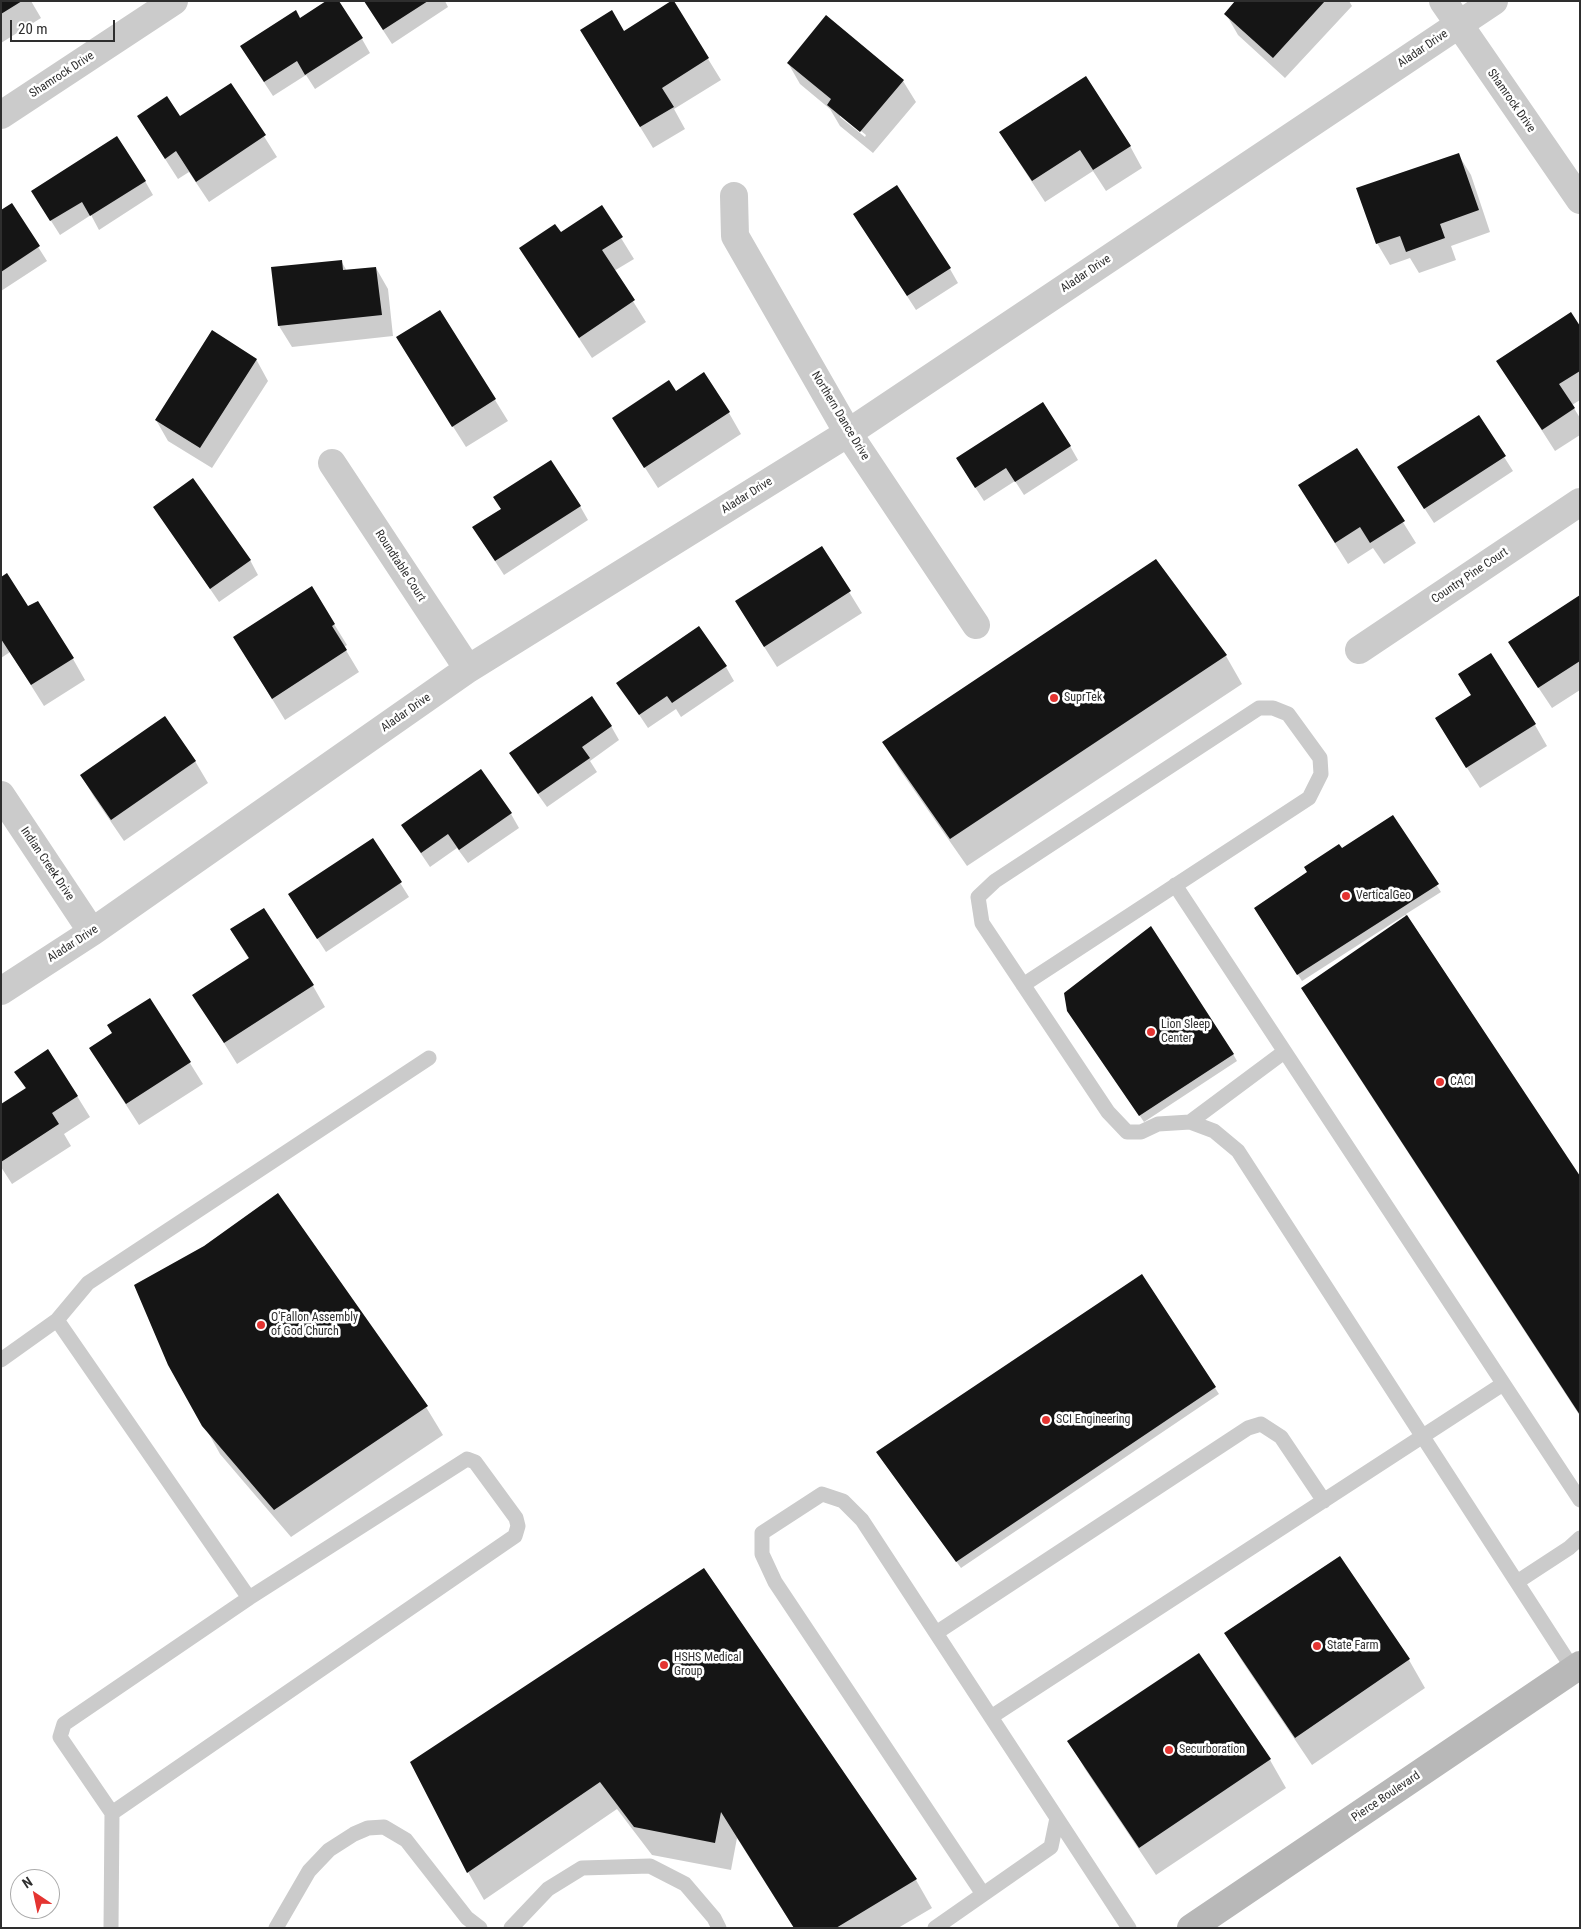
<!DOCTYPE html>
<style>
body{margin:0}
#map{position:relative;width:1581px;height:1929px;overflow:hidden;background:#fff;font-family:"Roboto Condensed",sans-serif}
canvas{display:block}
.frame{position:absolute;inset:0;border:2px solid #2e2e2e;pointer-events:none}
.north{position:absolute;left:10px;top:1869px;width:50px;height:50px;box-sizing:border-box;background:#fff;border:1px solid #ababab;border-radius:50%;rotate:326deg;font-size:14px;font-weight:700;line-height:20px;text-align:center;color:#2e2e2e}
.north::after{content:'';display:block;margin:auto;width:18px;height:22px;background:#e43431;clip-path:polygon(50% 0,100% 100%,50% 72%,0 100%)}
.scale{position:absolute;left:10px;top:20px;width:105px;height:22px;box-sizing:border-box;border:2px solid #2e2e2e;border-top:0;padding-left:6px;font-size:15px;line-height:18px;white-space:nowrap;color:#2e2e2e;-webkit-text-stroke:4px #fff;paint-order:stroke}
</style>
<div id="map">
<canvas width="1581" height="1929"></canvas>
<div class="frame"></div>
<div class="north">N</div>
<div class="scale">20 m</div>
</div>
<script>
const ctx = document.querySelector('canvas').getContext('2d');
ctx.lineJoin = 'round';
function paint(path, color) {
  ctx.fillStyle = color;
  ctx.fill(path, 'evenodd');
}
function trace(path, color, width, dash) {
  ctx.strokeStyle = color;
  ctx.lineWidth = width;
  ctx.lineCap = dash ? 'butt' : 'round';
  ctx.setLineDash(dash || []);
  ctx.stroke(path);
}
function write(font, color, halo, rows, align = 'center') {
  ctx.font = font + ' "Roboto Condensed",sans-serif';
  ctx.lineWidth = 5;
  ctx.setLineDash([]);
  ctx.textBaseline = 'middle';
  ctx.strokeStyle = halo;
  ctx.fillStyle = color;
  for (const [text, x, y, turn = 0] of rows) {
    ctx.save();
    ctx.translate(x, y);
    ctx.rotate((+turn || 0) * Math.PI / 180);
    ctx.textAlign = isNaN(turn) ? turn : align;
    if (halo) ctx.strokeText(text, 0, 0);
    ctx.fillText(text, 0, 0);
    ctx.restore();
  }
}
paint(new Path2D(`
 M1,1H31L41,18L1,43Z
 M364,1H445L448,7L392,44Z
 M1237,1H1349L1352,6L1285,78L1238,35L1226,14Z
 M673,2L721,80L674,109L685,129L653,148L594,52Z
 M300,20L362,39L370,53L315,89L306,75L273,96L250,61Z
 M788,63L903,81L916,102L873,153L840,126L830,109L800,84ZM840,114L866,135L865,137L840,117Z
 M231,84L277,157L209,202L189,172L178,179L138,117L180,118Z
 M1130,146L1142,168L1106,191L1093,171L1045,202L1013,153Z
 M1458,154L1471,175L1490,232L1451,246L1456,260L1419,273L1410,258L1390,265L1377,243Z
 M145,181L153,195L99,230L91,215L60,235L41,205Z
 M11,204L47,261L1,291V211Z
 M863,228L950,269L958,283L916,310Z
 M560,234L621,238L634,259L614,271L646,322L592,358L533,269Z
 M341,261L347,271L376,268L388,289L393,336L292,347L279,326L273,268Z
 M440,311L508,421L466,447L410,359Z
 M1580,328V400L1572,405L1580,418V435L1555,451L1498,362Z
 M256,359L268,381L212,468L168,441L156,420Z
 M675,392L729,413L741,434L658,488L613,418Z
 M1478,416L1513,471L1434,523L1407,482Z
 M1070,446L1078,460L1024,495L1015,481L984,501L966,473Z
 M1357,449L1416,543L1384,564L1373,548L1348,564L1312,507Z
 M580,506L588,520L504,575L482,541L502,509Z
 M154,507L250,560L258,575L219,602Z
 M822,548L862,613L777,667L749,623Z
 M1156,561L1226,656L1242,684L967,866L900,770L883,742Z
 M1,579L73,659L85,680L44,706L10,652L1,658Z
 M1580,596V690L1552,708L1522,663Z
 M334,624L347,645L344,647L359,672L285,720L234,637Z
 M726,667L734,681L681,717L676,709L648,728L618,683Z
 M1472,696L1535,725L1547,746L1480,788L1449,740Z
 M611,726L619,740L590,761L597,772L547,807L519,768Z
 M195,761L208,783L124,841L94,797L81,775Z
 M511,814L519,828L468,863L457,848L430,867L411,839Z
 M1392,817L1441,892L1406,914L1580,1178V1416L1319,1016L1303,988L1406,917L1405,915L1302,981L1259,915Z
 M373,840L409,897L326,952L289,895Z
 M231,930L313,986L325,1007L237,1064L194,995L249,959Z
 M150,999L203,1084L139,1125L103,1069L113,1033Z
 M1073,1018L1233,1054L1237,1061L1144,1122Z
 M16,1072L77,1096L90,1117L64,1134L71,1146L12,1184L1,1167V1105L26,1089Z
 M1141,1276L1219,1394L961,1568L877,1453Z
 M426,1407L443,1435L291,1537L220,1454L204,1425Z
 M1339,1557L1409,1660L1425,1688L1312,1765L1242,1661L1225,1633Z
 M704,1570L916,1880L932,1908L898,1928H794L737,1838L731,1870L652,1855L617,1809L484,1900L468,1872Z
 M1199,1655L1270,1760L1286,1788L1156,1875L1085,1769L1069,1741Z`), '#0003');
paint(new Path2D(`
 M1,1H22L1,14Z
 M326,1H339L363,38L305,75L297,61L264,82L240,46L296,10L300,18Z
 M364,1H428L383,30Z
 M671,1H674L709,58L662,88L674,107L640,127L580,30L612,10L624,31Z
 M1235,1H1325L1273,58L1224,14Z
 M826,15L904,80L860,132L827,105L831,99L787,63Z
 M1086,76L1131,146L1093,170L1080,150L1032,181L999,132Z
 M231,83L266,135L196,182L176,151L165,159L137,116L167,96L180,116Z
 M117,136L146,181L90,216L82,202L50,221L31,191Z
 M1459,153L1479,210L1440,224L1445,238L1406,252L1400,236L1376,244L1356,188Z
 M897,185L951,268L907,296L853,214Z
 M12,203L40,246L1,272V210Z
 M602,205L623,237L602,250L635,300L579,338L519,248L555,224L561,232Z
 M342,260L343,270L376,267L382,315L278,326L271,267Z
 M440,310L496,399L452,427L396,337Z
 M1571,312L1580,326V371L1559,384L1575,408L1542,430L1496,361Z
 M212,330L257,359L200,448L155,420Z
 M704,372L730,412L644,468L612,418L669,380L676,391Z
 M1043,402L1071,446L1015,482L1006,468L975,488L956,458Z
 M1479,415L1506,456L1424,509L1397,467Z
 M1357,448L1405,521L1370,543L1360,527L1335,543L1298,485Z
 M551,460L581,506L495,561L472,527L501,509L493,497Z
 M193,478L251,560L210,589L153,507Z
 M822,546L851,591L764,647L735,601Z
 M1156,559L1227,655L950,839L882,742Z
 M7,573L28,606L38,601L74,658L31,685L1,639V577Z
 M312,586L335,624L332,626L347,650L272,699L233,637Z
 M1580,595V661L1538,688L1508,642Z
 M699,626L727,666L672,703L667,696L639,715L616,683Z
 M1491,653L1536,724L1466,768L1435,718L1471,695L1458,674Z
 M592,696L612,726L582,747L590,758L538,794L509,753Z
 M165,716L196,761L111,820L80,775Z
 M481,769L512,813L459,850L448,834L421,853L401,825Z
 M1393,815L1439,884L1297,975L1254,908L1307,872L1304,867L1339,844L1342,848Z
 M373,838L402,882L317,939L288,894Z
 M264,908L314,985L224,1043L192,995L249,958L230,929Z
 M1407,915L1580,1176V1415L1301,988Z
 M1151,926L1234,1054L1139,1116L1067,1011L1064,993Z
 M150,998L191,1062L126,1104L89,1048L112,1033L107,1025Z
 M48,1049L78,1096L52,1113L59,1124L1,1162V1104L26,1088L14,1072Z
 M278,1193L428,1406L274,1510L202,1426L168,1365L134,1285L204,1246Z
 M1142,1274L1216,1387L956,1562L876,1452Z
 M1340,1556L1410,1659L1295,1738L1224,1633Z
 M704,1568L917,1879L836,1928H794L721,1812L715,1843L634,1827L600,1782L467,1873L410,1762Z
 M1199,1653L1271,1759L1139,1848L1067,1741Z`), '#151515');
trace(new Path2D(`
 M1175,885L1580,1500
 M1023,985L1309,798L1321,774L1320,758L1288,714L1273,708H1259L995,881L978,897L982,923L1108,1112L1127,1132H1141L1158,1124L1190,1122L1214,1131L1238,1151L1573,1669
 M1190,1122L1284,1052
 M57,1320L88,1283L429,1058
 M1,1360L57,1320L249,1598L64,1724L60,1737L112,1813L111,1928
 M1517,1582L1569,1548L1580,1538
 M936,1633L1248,1428L1261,1424L1281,1437L1324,1501
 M991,1717L1503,1384
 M112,1813L515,1536L518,1526L516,1518L475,1462L467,1459L249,1598
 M1057,1818L1129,1928
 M276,1928L309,1871L329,1850L354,1834L368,1828L384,1827L406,1840L467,1918L480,1928
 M511,1928L548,1889L582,1868L650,1866L685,1884L714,1918L719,1928
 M935,1928L1051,1847L1057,1818L862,1520L843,1501L822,1494L762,1533V1554L775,1582L983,1894`), '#cbcbcb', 15);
trace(new Path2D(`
 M1443,1L1580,200
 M1,115L174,1
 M734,196L735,236L848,433L976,625
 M332,463L468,669
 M1359,650L1580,502
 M1,795L92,932
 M1,991L92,932L468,669L848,433L1494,1`), '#cbcbcb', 28);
trace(new Path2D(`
 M1191,1928L1580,1665`), '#b8b8b8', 28);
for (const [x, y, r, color] of [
 [1054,698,5,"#e43431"],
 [1346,896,5,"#e43431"],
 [1151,1032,5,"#e43431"],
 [1440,1082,5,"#e43431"],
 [261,1325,5,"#e43431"],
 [1046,1420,5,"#e43431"],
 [1317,1646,5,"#e43431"],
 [664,1665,5,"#e43431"],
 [1169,1750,5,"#e43431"]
]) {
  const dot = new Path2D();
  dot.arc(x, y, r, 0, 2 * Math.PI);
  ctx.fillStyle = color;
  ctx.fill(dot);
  trace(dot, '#fff', 2);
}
write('12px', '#2e2e2e', '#fff', [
 ["Aladar Drive",1423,49,-34],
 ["Shamrock Drive",62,75,-33],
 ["Shamrock Drive",1511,101,55],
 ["Aladar Drive",1086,274,-34],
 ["Northern Dance Drive",840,416,59],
 ["Aladar Drive",747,496,-32],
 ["Roundtable Court",400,566,57],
 ["Country Pine Court",1470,576,-34],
 ["Aladar Drive",406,713,-35],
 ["Indian Creek Drive",47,864,56],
 ["Aladar Drive",73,944,-33],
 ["Pierce Boulevard",1386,1797,-34]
]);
write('12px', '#2e2e2e', '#fff', [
 ["SuprTek",1064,698],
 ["VerticalGeo",1356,896],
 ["Lion Sleep",1161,1025],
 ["Center",1161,1039],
 ["CACI",1450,1082],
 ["O'Fallon Assembly",271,1318],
 ["of God Church",271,1332],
 ["SCI Engineering",1056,1420],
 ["State Farm",1327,1646],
 ["HSHS Medical",674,1658],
 ["Group",674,1672],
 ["Securboration",1179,1750]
], 'left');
</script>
